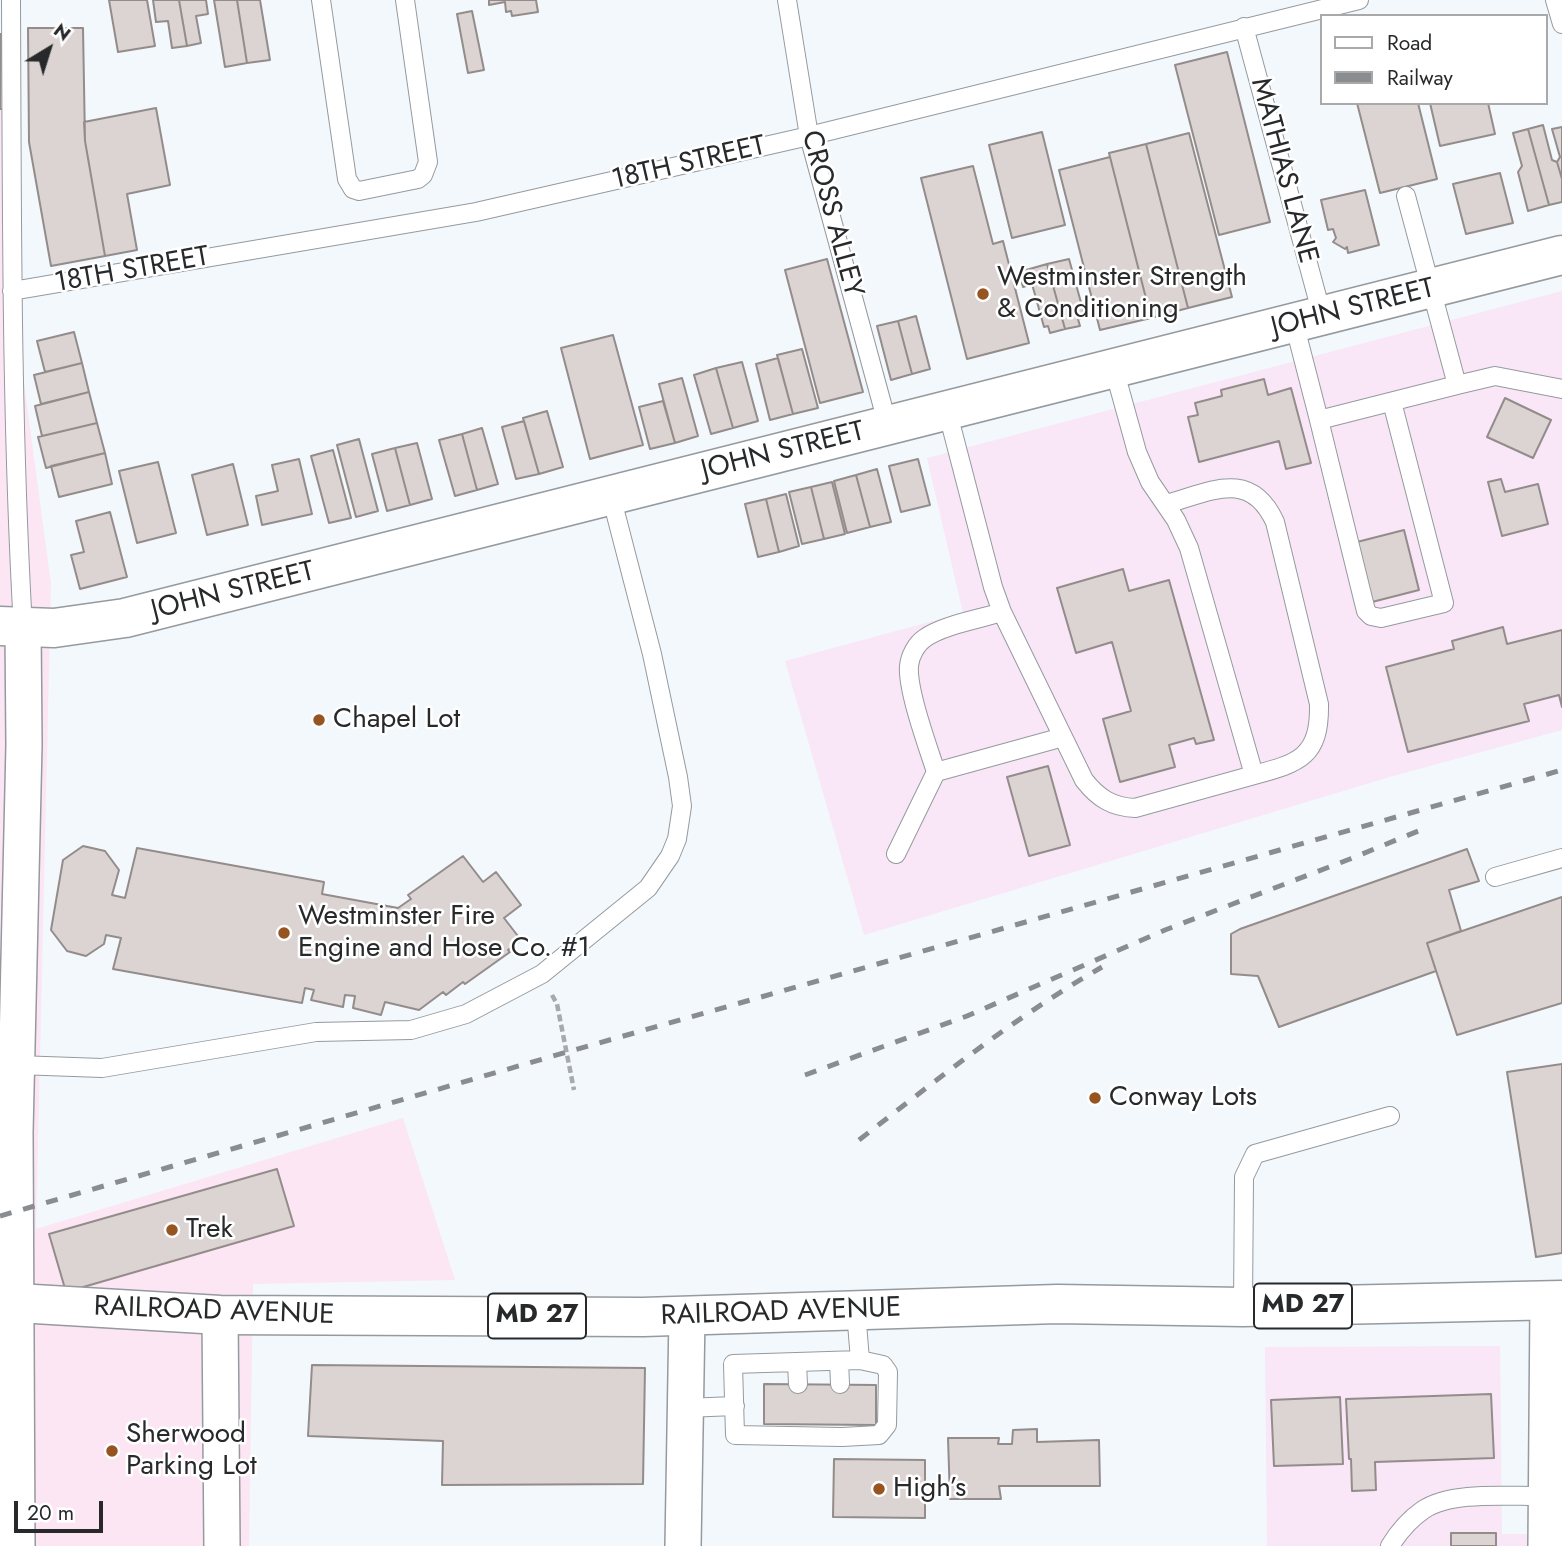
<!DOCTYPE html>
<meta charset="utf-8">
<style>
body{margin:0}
#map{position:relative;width:1562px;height:1546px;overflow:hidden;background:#f2f8fc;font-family:Jost,sans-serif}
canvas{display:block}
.legend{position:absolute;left:1320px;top:14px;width:228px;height:91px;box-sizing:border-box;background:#fff;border:2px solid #a9a9aa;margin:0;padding:9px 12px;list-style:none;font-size:21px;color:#27292a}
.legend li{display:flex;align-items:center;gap:14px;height:35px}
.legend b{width:35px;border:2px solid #a9a9aa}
.north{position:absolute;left:14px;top:14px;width:70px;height:70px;-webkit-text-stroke:5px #fff;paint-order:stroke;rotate:38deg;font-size:19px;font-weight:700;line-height:28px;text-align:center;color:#27292a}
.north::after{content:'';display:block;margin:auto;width:24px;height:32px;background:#27292a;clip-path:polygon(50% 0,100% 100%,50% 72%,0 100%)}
.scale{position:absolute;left:14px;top:1501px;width:89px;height:32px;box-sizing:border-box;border:4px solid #27292a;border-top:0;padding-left:9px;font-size:21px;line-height:24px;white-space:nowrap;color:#27292a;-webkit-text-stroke:5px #fff;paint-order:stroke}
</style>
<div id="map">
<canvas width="1562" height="1546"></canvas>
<ul class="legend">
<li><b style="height:9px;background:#fff"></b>Road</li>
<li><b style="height:9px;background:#898d8f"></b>Railway</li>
</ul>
<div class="north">N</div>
<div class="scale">20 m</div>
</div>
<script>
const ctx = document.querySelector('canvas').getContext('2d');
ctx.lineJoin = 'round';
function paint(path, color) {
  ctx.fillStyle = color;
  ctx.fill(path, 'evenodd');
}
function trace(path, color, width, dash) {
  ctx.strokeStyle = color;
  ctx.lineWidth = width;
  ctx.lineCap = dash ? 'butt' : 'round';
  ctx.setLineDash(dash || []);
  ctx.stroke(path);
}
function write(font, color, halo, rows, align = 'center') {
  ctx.font = font + ' Jost,sans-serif';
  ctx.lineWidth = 5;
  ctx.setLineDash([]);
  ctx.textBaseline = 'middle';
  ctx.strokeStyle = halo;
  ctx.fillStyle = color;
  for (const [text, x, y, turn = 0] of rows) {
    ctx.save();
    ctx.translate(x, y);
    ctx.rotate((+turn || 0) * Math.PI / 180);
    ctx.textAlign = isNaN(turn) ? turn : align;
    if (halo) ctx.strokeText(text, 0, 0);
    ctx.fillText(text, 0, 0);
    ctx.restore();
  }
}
paint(new Path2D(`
 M0,62L12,294L51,584L36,1229L403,1118L455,1280L253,1284L249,1546H0Z`), '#fce6f3');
paint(new Path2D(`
 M1562,291V730L1393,776L864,935L785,661L963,613L927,458Z
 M1500,1346L1502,1534H1527V1546H1267L1265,1347Z`), '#f9e6f6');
const building = new Path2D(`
 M109,0H147L155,46L118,52Z
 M153,0H179L187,46L172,48L168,21L156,22Z
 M179,0H206L208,14L196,16L201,43L187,46Z
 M214,0H237L247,63L225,67Z
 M237,0H260L270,60L247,63Z
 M489,0H536L538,12L512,16L511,11L506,12L505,2L489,5Z
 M472,11L484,70L468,73L457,14Z
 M28,28H83L85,141L105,256L51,266L29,142Z
 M0,34H2L3,109H0Z
 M1227,52L1270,222L1219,235L1175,65Z
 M1357,103H1418L1437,179L1380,193Z
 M1430,103H1488L1495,134L1440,146Z
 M156,108L170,185L127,194L137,250L105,256L85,141L84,122Z
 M1543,125L1552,160L1557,162L1562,179V202L1549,205L1528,129Z
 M1562,127V179L1557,162L1560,157L1552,129Z
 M1528,129L1549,205L1528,211L1518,172L1522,166L1513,133Z
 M1042,132L1065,225L1012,238L989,145Z
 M1189,133L1232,297L1188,308L1146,144Z
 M1146,144L1188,308L1151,318L1109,153Z
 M1110,157L1151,318L1100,330L1059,170Z
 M973,166L993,244L1003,241L1029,343L967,359L921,178Z
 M1500,173L1513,223L1466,234L1453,184Z
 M1365,190L1379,245L1348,253L1347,247L1345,249L1333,242L1336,238L1333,229L1328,230L1321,200Z
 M827,259L863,392L820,403L785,270Z
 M1069,259L1085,317L1078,319L1080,326L1065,329L1047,264Z
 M1047,264L1065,329L1050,333L1048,326L1044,327L1032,284L1023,287L1019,272Z
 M916,316L930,369L912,374L898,321Z
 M898,321L912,374L891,380L877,326Z
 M74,332L82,363L45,372L37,341Z
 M613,335L643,445L590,459L561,348Z
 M802,349L818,408L793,414L777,355Z
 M778,358L793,414L770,420L756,364Z
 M742,362L758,421L733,428L716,368Z
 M82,363L89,392L41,404L34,375Z
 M716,368L733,428L711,434L694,375Z
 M682,378L698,436L675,443L659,384Z
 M1264,379L1268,395L1291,388L1311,463L1286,469L1279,441L1199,462L1188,417L1198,415L1195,403L1222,396L1221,390Z
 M89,392L97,423L42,436L35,406Z
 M1505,398L1551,420L1533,458L1487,437Z
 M663,401L675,443L650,449L639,407Z
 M547,411L563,467L539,474L523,418Z
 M524,421L539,474L516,479L502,427Z
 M97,423L105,453L46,468L38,437Z
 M482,428L498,484L477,490L462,434Z
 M462,434L477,490L455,496L439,440Z
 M359,439L378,511L356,517L337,445Z
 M417,443L432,499L410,505L395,448Z
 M395,448L410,505L387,511L372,454Z
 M333,450L351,518L329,523L311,456Z
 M105,453L112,484L59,497L51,466Z
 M299,459L312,514L262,525L256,496L278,491L272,465Z
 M918,459L930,505L901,512L889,466Z
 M158,462L176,533L137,543L119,471Z
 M233,464L248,525L207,535L192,475Z
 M877,469L891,522L870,527L856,475Z
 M856,475L870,527L847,533L834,481Z
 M1501,479L1505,492L1538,484L1548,524L1502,536L1488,482Z
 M832,482L845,534L824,539L811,487Z
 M811,487L824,539L802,544L789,492Z
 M786,494L799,546L779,552L766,499Z
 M766,499L779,552L758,557L745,504Z
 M110,512L127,577L80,589L71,555L84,552L76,521Z
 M1404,530L1419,590L1372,602L1357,542Z
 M1123,569L1129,591L1169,580L1214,740L1196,744L1194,738L1169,745L1175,767L1120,782L1103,719L1131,711L1112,642L1076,653L1057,588Z
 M1503,627L1507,644L1562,630V707L1559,695L1524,704L1529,721L1408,752L1386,667L1454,649L1452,641Z
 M1048,766L1070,845L1029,856L1007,777Z
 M83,846L105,851L119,870L112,895L125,898L137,848L324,882L322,894L398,908L411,899L408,895L463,856L483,882L496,872L521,905L504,918L521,940L508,950L510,952L465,984L463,982L446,995L443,992L419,1010L385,1002L381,1015L353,1008L355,996L345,995L343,1007L311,1000L314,990L305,988L302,1003L113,969L121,938L106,935L104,944L86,956L67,951L51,930L63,860Z
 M1467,849L1479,881L1449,890L1461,931L1427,943L1436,971L1279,1027L1258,976L1231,974V934L1240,929Z
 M1562,897V1003L1457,1035L1427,943Z
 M1562,1064V1253L1536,1257L1507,1072Z
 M277,1169L294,1226L66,1292L49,1234Z
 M312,1365L645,1368L643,1484L442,1485L443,1441L308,1436Z
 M764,1384L876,1385V1425L764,1424Z
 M1491,1394L1494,1458L1375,1462L1376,1490L1352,1491L1351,1459H1349L1346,1399Z
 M1340,1397L1343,1464L1274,1466L1271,1400Z
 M1037,1429V1442L1099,1440L1100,1486H999L1001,1499H950L948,1438H999L998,1444H1012L1013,1430Z
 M834,1459L925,1460V1518L833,1517Z
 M1451,1533H1496V1546H1451Z`);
paint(building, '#dcd4d3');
trace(building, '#938c8b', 2);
const lane = new Path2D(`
 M11,0C12,209 11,418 23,628
 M321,0L347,179L353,189L359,191L418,179L423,175L428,162L405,0
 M787,0L809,136L888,426
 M1555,0L1562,24
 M1244,27L1322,315
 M12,291L476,212L809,136L1359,0
 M1294,323L1319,420L1457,385L1406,196
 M1457,385L1495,376L1562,389
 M947,410L993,587L1002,612L1084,780C1098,798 1112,807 1135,808L1254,775L1189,548L1176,520L1150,482L1137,452L1114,369
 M1319,420L1366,611L1371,616L1381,618L1444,603L1392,402
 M1166,504C1210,492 1250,468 1275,522L1319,704C1320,757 1299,763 1254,775
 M936,772L1063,737
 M896,854L936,772C928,747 907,690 909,666C910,656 916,644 925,638C943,625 980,619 1002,612
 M1495,877L1562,858
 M17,1065L102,1068L316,1032L411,1030L466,1014L542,974L648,888L670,856L677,839L682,806L678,777L652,654L611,496
 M1243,1307L1244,1177L1255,1154L1390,1116
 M856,1311L860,1360L733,1364L735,1435L842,1437L879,1435L887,1425L888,1372L883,1365L860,1360
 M839,1361L840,1384
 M797,1363L798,1384
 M685,1408L735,1406
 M1390,1546C1398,1533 1410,1519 1423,1510C1452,1490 1512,1497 1546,1496`);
const street = new Path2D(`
 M220,1315L222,1546
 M17,1546L15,1132L24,745L23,628
 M683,1546L687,1316
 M1546,1546L1548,1302`);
const secondary = new Path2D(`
 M0,626L54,628L125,618L1562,255`);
const highway = new Path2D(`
 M0,1302L220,1315L643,1317L1057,1304L1243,1307L1562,1300`);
trace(lane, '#959a9f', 20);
trace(street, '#959a9f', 38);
trace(secondary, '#959a9f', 41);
trace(highway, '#959a9f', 41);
trace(new Path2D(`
 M552,995L557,1004L574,1090`), '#a6aaad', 4.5, [7, 3.5]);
trace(lane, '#fff', 18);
trace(street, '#fff', 35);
trace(secondary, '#fff', 38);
trace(highway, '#fff', 38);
trace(new Path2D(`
 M805,1075L967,1016L1165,930L1350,859L1428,827
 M859,1140C938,1079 1015,1017 1102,967
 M0,1216L567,1052L1562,770`), '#898d8f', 5, [12, 12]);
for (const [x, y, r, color] of [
 [983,294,7,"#955420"],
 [319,720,7,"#955420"],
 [284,933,7,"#955420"],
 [1095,1098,7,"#955420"],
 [172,1230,7,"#955420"],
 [112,1451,7,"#955420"],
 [879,1489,7,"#955420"]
]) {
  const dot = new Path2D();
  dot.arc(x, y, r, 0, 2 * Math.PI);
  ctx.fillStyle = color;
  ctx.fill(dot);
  trace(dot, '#fff', 2.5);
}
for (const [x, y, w] of [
 [1303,1306,98],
 [537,1316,98]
]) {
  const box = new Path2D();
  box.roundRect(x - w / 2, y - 22.5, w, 45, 5);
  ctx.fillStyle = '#fff';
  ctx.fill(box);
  trace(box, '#27292a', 2);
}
write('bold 26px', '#27292a', null, [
 ["MD 27",1303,1306],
 ["MD 27",537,1316]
]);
write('28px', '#27292a', '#fff', [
 ["18TH STREET",689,164,-13],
 ["MATHIAS LANE",1283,171,75],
 ["CROSS ALLEY",831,214,75],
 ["18TH STREET",132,271,-10],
 ["JOHN STREET",1353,309,-14],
 ["JOHN STREET",783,452,-14],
 ["JOHN STREET",233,592,-14],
 ["RAILROAD AVENUE",214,1312,2],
 ["RAILROAD AVENUE",781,1313,-2]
]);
write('28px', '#27292a', '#fff', [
 ["Westminster Strength",997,278],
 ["& Conditioning",997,310],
 ["Chapel Lot",333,720],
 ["Westminster Fire",298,917],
 ["Engine and Hose Co. #1",298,949],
 ["Conway Lots",1109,1098],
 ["Trek",186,1230],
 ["Sherwood",126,1435],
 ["Parking Lot",126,1467],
 ["High’s",893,1489]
], 'left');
</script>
